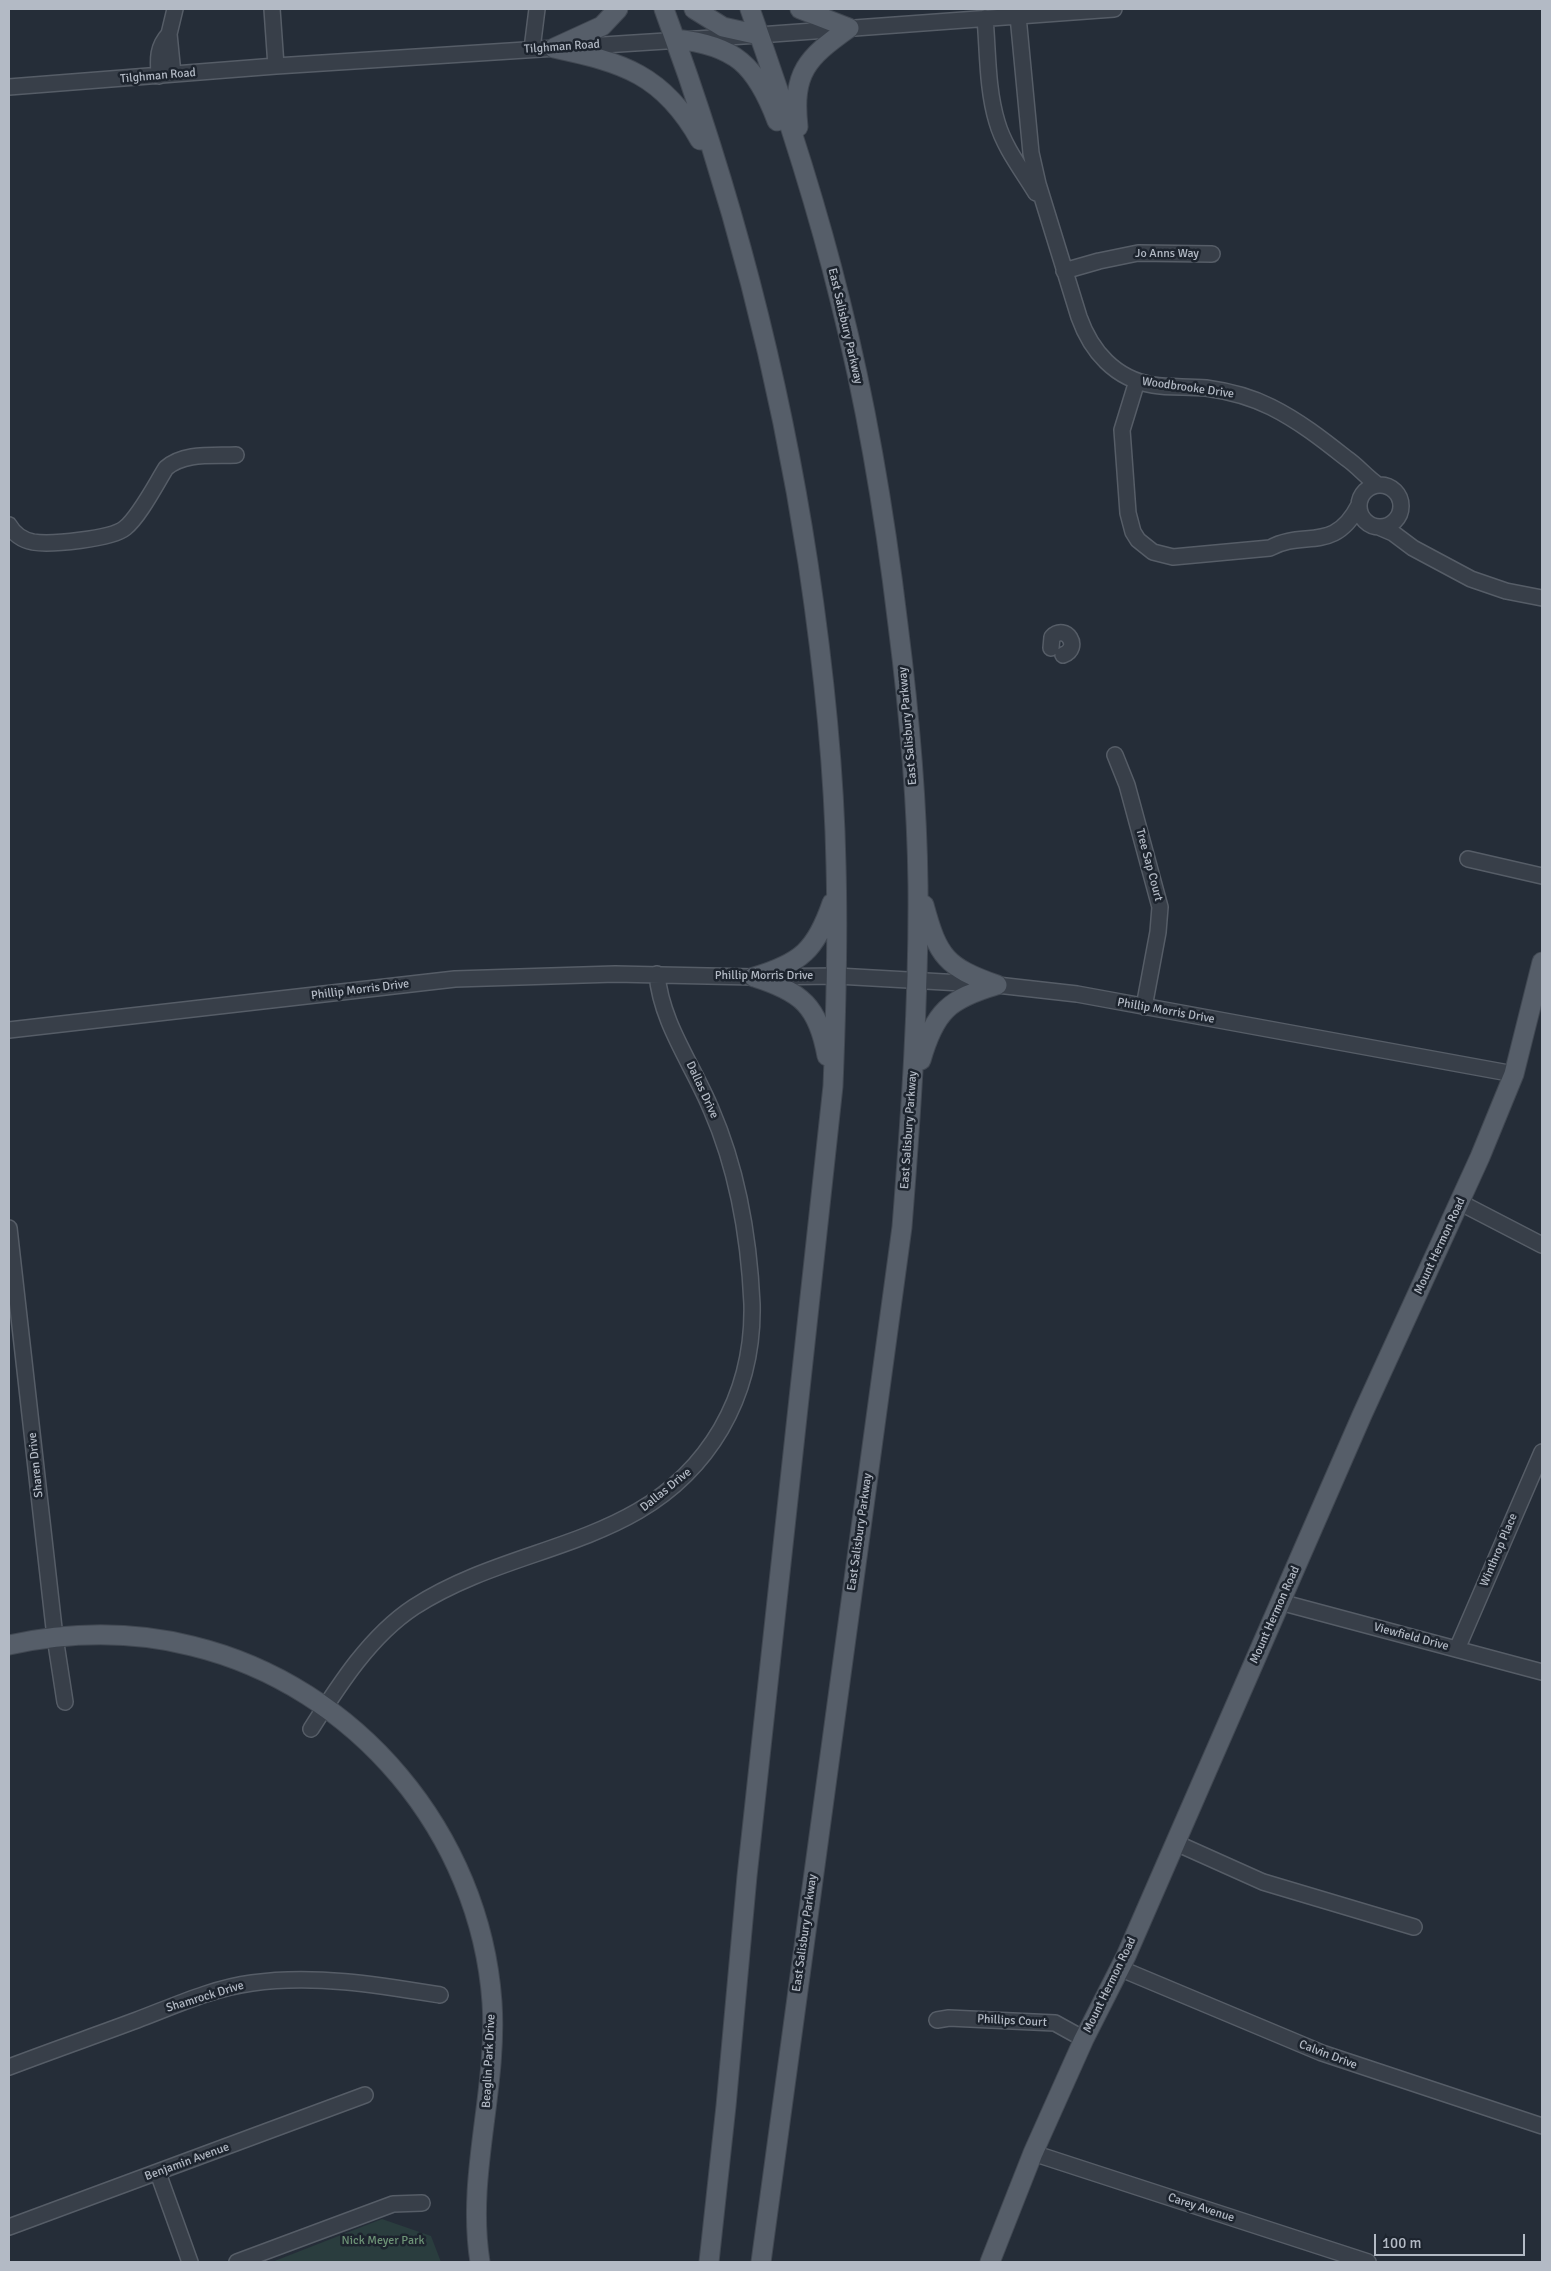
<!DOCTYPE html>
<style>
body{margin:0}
#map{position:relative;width:1551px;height:2271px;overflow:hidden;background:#252d38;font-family:Signika,sans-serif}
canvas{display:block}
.frame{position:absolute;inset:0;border:10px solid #b3bac5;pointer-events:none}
.scale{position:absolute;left:1374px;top:2234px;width:151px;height:22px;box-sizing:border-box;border:2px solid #b3bac5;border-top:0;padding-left:6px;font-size:15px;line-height:18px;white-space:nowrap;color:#b3bac5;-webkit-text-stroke:4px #1d242e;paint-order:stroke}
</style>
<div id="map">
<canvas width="1551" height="2271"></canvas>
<div class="frame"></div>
<div class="scale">100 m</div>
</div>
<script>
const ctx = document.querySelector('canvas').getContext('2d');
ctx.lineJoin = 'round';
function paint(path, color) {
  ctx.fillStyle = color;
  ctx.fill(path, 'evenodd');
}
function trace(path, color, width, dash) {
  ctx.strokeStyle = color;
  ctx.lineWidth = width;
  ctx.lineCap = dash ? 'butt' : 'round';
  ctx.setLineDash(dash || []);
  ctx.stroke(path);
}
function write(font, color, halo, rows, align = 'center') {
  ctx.font = font + ' Signika,sans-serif';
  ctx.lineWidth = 5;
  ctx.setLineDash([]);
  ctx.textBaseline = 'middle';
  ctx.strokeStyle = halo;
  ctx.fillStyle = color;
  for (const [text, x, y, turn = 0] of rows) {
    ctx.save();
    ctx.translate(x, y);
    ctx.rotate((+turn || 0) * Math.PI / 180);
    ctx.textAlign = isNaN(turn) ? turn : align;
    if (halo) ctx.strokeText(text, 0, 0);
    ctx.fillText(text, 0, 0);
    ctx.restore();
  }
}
paint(new Path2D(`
 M382,2219L431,2236L441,2262H272Z`), '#2a3d3e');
const minor = new Path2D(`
 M272,9L276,66
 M1018,16L1031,153L1038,184L1079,317C1091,351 1115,379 1153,385C1170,388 1188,386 1206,388C1228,391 1251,397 1271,407C1299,421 1322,439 1346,458C1358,466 1366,477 1378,485
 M985,18C988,52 987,89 997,122C1004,147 1022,170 1036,193
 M532,49L537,9
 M173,74L169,34L175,9
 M159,76C158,59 157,47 169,34
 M9,87L276,66L759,35L1114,9
 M1064,271L1099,261L1138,253L1212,254
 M1137,381L1122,430L1128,513L1133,532L1138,540L1153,552L1173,557L1270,548C1304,529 1334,554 1359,505
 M1359 506a21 21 0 1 1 42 0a21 21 0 1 1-42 0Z
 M9,525C14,534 23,540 33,542C50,545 112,539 125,528C139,517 156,484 166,468C184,452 213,456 236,455
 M1379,527L1393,533L1413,548L1471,579L1506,591L1542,598
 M1051,648L1052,637C1066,623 1082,648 1063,655
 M1115,755L1127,785L1160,907L1158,932L1144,1007
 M1468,859L1542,876
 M9,1030L455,979L615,974L754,977L837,976L997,985L1077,994L1514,1074
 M1461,1203L1542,1245
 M9,1228L55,1637L65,1702
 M1280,1602L1542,1672
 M1457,1649L1542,1452
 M311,1729C339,1685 370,1636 414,1607C519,1539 650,1550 721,1429C743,1391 753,1348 752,1304C749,1237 738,1171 711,1109C693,1065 661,1023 657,974
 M1176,1843L1263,1882L1414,1927
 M1119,1968L1322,2053L1542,2126
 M937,2020L949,2018L1055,2023L1084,2039
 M9,2067C51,2051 94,2036 137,2020C174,2006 213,1988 252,1983C314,1974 379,1985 440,1995
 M1033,2153L1368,2262
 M158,2173L190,2262
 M9,2227L365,2095
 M237,2262L393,2204L422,2203`);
const major = new Path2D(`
 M664,9C731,189 779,373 808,563C823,663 834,764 836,865C838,939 836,1013 833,1086L747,1876L726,2106L709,2262
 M694,9L723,27L759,35
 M750,9C784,104 816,202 840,300C867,407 885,516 898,625C909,711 917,798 918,885C919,1000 911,1113 902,1227L761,2262
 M800,9L849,28
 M675,39C735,45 756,65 777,121
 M554,48C623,63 663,74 700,140
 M554,48L602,26L618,9
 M798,127C792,72 807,58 849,28
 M924,905C938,957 946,967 997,985
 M754,977C802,992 818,1006 827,1056
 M754,977C801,963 816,950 832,903
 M921,1060C935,1011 949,999 997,985
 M9,1645C69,1632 132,1631 192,1646C357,1686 480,1834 492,2002C498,2090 466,2175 480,2262
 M990,2262L1033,2153L1084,2039L1126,1956L1362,1415L1480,1157L1514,1074L1542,962`);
trace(minor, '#565d67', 18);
trace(major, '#414852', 21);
trace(minor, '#383f49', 15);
trace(major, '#565e69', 19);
write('12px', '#b3bac5', '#1d242e', [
 ["Tilghman Road",562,47,-4],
 ["Tilghman Road",158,76,-5],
 ["Jo Anns Way",1167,254],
 ["East Salisbury Parkway",845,326,77],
 ["Woodbrooke Drive",1188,388,8],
 ["East Salisbury Parkway",908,726,-95],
 ["Tree Sap Court",1149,865,75],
 ["Phillip Morris Drive",764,976],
 ["Phillip Morris Drive",360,990,-7],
 ["Phillip Morris Drive",1166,1011,10],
 ["Dallas Drive",702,1090,65],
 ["East Salisbury Parkway",909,1130,-86],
 ["Mount Hermon Road",1440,1246,-65],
 ["Sharen Drive",36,1465,-96],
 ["Dallas Drive",666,1490,-39],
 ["East Salisbury Parkway",860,1532,-82],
 ["Winthrop Place",1499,1550,-67],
 ["Mount Hermon Road",1275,1615,-66],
 ["Viewfield Drive",1411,1637,15],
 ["East Salisbury Parkway",805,1933,-82],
 ["Mount Hermon Road",1110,1985,-64],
 ["Shamrock Drive",205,1997,-17],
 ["Phillips Court",1012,2021,3],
 ["Calvin Drive",1328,2055,21],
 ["Beaglin Park Drive",489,2061,-87],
 ["Benjamin Avenue",187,2162,-20],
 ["Carey Avenue",1201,2208,18]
]);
write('12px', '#6d9376', '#1d242e', [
 ["Nick Meyer Park",383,2241]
]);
</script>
